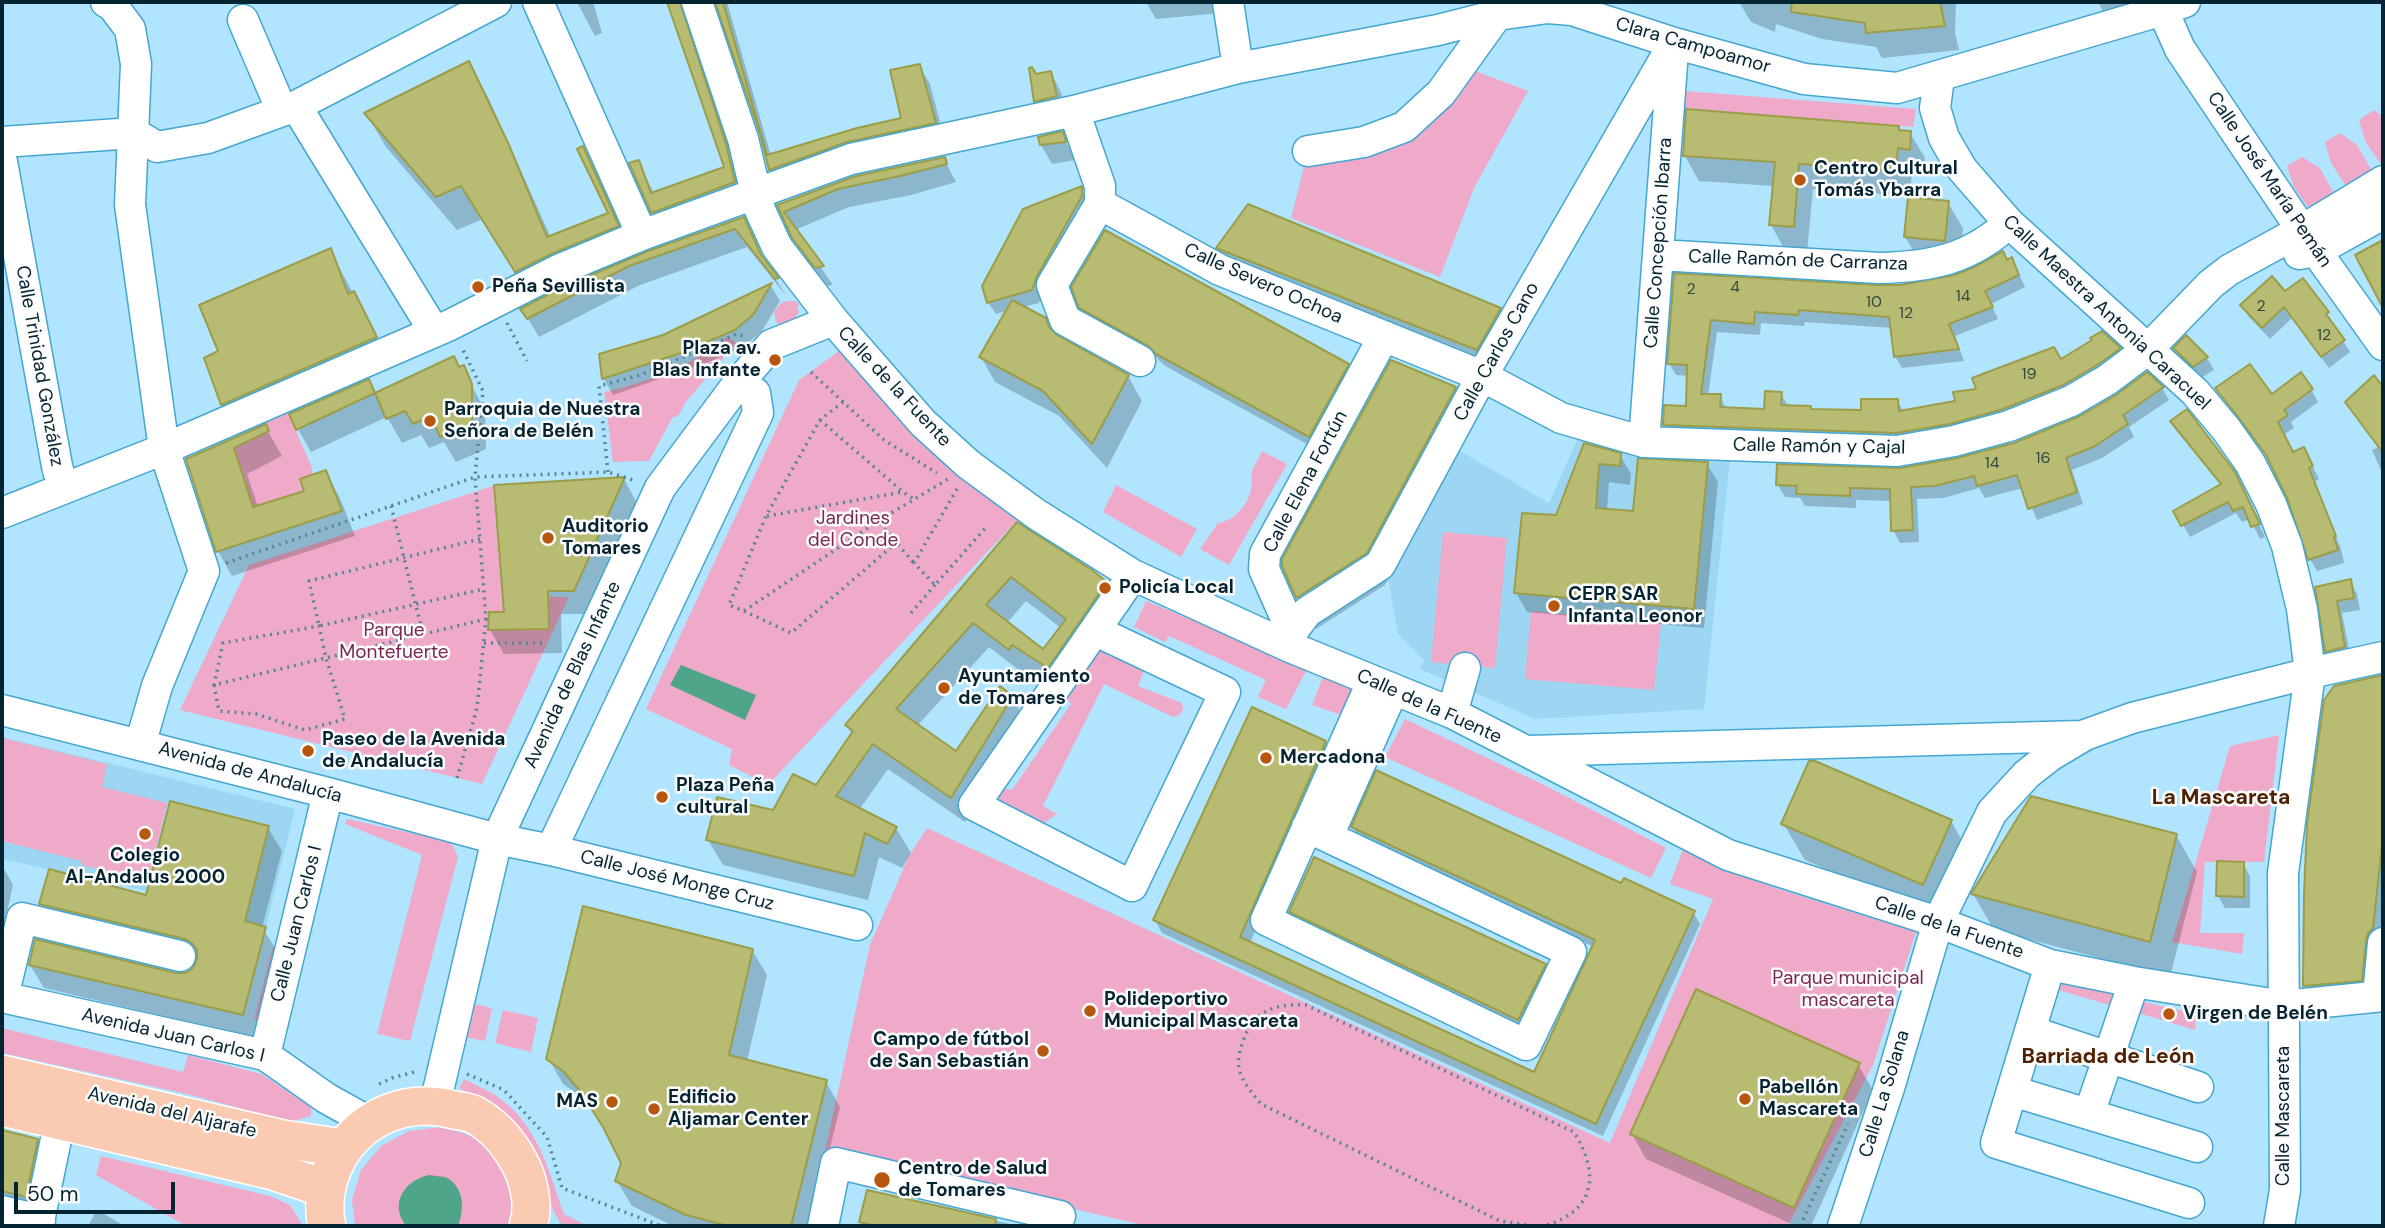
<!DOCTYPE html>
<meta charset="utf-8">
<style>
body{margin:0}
#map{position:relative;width:2385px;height:1228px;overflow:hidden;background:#b0e4ff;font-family:"DM Sans",sans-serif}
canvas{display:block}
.frame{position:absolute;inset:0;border:4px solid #052431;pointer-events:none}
.scale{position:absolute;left:14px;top:1182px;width:161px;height:32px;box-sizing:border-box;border:4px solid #052431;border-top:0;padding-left:9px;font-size:21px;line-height:24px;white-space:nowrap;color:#052431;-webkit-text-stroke:5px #fcfcfc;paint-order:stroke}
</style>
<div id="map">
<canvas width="2385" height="1228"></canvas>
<div class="frame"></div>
<div class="scale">50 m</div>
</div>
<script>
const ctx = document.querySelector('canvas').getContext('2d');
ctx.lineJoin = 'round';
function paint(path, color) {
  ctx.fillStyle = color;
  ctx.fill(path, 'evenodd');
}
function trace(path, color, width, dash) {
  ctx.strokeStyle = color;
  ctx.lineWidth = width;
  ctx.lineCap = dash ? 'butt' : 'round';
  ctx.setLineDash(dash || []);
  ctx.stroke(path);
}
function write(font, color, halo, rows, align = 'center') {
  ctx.font = font + ' "DM Sans",sans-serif';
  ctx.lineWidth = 5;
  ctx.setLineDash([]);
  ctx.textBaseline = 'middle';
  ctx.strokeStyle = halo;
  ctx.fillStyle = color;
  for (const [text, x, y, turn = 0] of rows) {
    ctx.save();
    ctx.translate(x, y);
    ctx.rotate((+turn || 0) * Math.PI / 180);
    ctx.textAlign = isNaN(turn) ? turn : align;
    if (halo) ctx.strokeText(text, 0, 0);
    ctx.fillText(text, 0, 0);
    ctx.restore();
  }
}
paint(new Path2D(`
 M1577,440L1638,455L1730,459L1704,709L1535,719L1420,669L1424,660L1398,634L1388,578L1455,448L1549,503Z
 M2,737L295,809L266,927L191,909L193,901L2,859Z`), '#9dd6f2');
paint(new Path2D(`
 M1462,66L1528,91L1474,188L1440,277L1291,218L1308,151L1364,142Z
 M1684,91L1916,109L1913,127L1683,108Z
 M2374,110L2383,117V161L2380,163L2365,141L2359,120Z
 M2340,133L2357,145L2372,171L2346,186L2331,163L2325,142Z
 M2302,157L2320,168L2334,194L2309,209L2294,187L2287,166Z
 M788,301H795L799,304L797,309L799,312L793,321L782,326L776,322L774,312L781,303Z
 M728,336L736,343L685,403L679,415L672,418L649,461L613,462L604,392C650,382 692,365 728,336Z
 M842,349L1025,512L768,785L729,765L732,749L646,709L799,380Z
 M285,407L311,465L313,475L300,479L304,491L253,507L234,448L256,437L251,424Z
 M1262,451L1287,464L1229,565L1200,549L1218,523C1240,520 1256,494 1251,473Z
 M1116,485L1197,529L1181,557L1103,512Z
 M493,486L502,596L569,597L482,784L180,710L249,565Z
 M1443,532L1507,538L1495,668L1431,662Z
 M1146,601L1308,667L1286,709L1258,697L1266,680L1169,636L1165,642L1134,627Z
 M1531,611L1661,623L1654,690L1525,679Z
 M1106,647L1149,657L1138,686L1182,703L1183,710L1180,715L1173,717L1104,684L1043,806L1057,814L1044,823L1033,820L998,799V787L1012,790L1071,704L1066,696L1093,652Z
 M1323,677L1362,692L1350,718L1312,705Z
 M1405,719L1540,783L1666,848L1651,878L1385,757Z
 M2279,735L2264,862H2205L2200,933H2244L2242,954L2172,942L2230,746Z
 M3,738L107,764L102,787L167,803L148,882L82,865V861L2,841Z
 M347,819L451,842L458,857L410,1041L377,1034L422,855L345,824Z
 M927,828L1610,1143L1713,899L1670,884L1683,849L1775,888L1916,932L1873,1065L1789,1224L1794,1226H1147L825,1151L870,945L909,856Z
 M273,946L278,954L262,1022L254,1019Z
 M2059,980L2117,994L2113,1006L2055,989Z
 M2140,1001L2196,1014L2195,1030L2135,1012Z
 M471,1003L492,1008L485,1041L464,1037Z
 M503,1010L538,1018L531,1052L495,1043Z
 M2,1028L183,1072L188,1055L261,1074L311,1107V1116L290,1122L191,1095L2,1053Z
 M464,1079C476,1085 491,1091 502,1100C540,1130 549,1172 564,1214L588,1226H563C550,1211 547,1189 542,1170C535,1145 516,1119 494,1105C483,1098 470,1094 459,1088Z
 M441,1127C451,1130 463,1132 472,1137C502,1155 521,1192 510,1226H355L352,1200L361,1170L381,1146L409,1131Z
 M101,1156L270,1196L290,1205L303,1226H186L96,1175Z`), '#efaaca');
paint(new Path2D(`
 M681,665L756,695L745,720L670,685Z
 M429,1175C433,1176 442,1176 447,1178C465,1188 464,1210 458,1226H406C389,1203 404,1181 429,1175Z`), '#4ea58a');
paint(new Path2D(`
 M577,2H593L602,33L595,36Z
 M668,2H727L771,156L903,119L919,66L930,84L945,141L781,188L770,170L761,133L719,6L713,3L736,164L745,201L663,230L653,212L639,162L654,194L726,168Z
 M1146,2H1220L1221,13L1156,19Z
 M1739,2H1956L1955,33L1959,50L1882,58L1876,47L1822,39L1776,24L1775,32L1751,22Z
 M2098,2H2144L2116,35Z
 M469,63L488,97L551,238L610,214L582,148L602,182L636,258L743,219L766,264L787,297L747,247L640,285L539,337L523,310L535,304L483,219L457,230L386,147L366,113ZM548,245L572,286H568L545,247Z
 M1051,73L1061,92L1067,115L1046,120L1036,101L1035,76Z
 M1898,127L1901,132L1910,133L1925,158L1924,174L1912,173L1910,196L1813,189L1807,252L1785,250L1771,225L1774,186L1699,181L1685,156Z
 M1062,133L1075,160L1052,164L1041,145Z
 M944,159L956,182L911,195L849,207L795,230L833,285L827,286L805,257L779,206Z
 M1081,189L1088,201L1043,289L1039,303L1022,307L1053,333L1128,376L1142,401L1107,468L1059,416L995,382L981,357L1007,311L996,314L988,302Z
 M1948,203L1963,228L1959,266L1920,262L1905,237Z
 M1218,248L1500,309L1507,322L1484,361L1225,260Z
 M330,250L390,363L237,429L223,404L206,359L220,352Z
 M2012,259L2025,287L1991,304L1998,319L1955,336L1964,361L1902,368L1895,356L1892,328L1805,322L1804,326L1761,323L1760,335L1717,332L1708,396H1720L1726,408L1766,411L1781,394L1788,406L1812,411L1863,412L1897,401L1904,412L1957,402L1979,390L2061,362L2119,349L2126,361L2070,397L1903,445L1671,437L1665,425L1688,408L1689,376L1676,375L1669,363L1676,275L1900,286L1955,277Z
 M771,286L780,301L762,331L744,346L714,360L613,395L604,379L601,355L664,336Z
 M2285,293L2327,313L2334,325L2333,326L2350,352L2329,368L2292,318L2270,339L2249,317L2242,306Z
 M1081,307L1348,365L1355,377L1316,449L1165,366L1157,358L1088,320Z
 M2186,337L2207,358L2214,370L2201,378L2182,361L2175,349Z
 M453,359L459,369L463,368L485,411L486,449L456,462L444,442L429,448L421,435L402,443L387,417L311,452L298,429L368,382L376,395Z
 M1455,388L1473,420L1385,585L1316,629L1298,598L1284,566Z
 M2162,388L2169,400L2129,427L2134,437L2102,458L2072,470L2083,504L2037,520L2023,488L1985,498L1979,488L1943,498L1917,499L1919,542L1900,543L1893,530L1892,501L1856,500V508L1805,506L1800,498L1785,497L1778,485L1897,470L1958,460L2014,444Z
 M2217,389L2272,396L2311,389L2318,402L2291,422L2294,428L2283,435L2293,455L2310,461L2319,479L2314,482L2341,549L2344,563L2317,571L2310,559L2289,497L2272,463Z
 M2173,422L2241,486L2265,537L2260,539L2250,519L2242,522L2236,513L2190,537L2175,511L2222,486L2180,434Z
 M265,426L282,456L247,474L258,507L306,492L326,473L340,498L355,536L232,576L218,551L188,460Z
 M1585,445L1620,455L1631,474L1630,485L1609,482L1607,510L1634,513L1707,464L1718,482L1704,628L1527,612L1516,593L1557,517Z
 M2383,445V475L2372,450Z
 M624,479L637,503L588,614H561L562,653L504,654L490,630V614L506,613Z
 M1017,524L1105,584L1120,609L1062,692L1027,669L1024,674L989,647L917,726L957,753L1012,697L1026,722L965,822L888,769L859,810L896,828L911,853L902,868L879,857L868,900L723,865L708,840L774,812L817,787L852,735L847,726ZM1026,601L1061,628L1043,651L1007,623Z
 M2350,581L2357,594L2360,610L2342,613L2351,660L2334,663L2327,651L2317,589Z
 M2383,676V939L2368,993L2312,998L2305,986V894L2335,687Z
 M1325,743L1332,755L1250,943L1535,1075L1594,947L1360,839L1353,827L1622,885L1693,912L1700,924L1603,1136L1162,933L1155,920Z
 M1951,821L1972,858L1945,921L1805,860L1783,823Z
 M268,828L282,851L262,928L278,952L256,1038L44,988L30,965L176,975L186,974L194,969L198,962L55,927L41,904L147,897Z
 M2176,835L2197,872L2170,977L1994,930L1973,894Z
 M2243,863L2250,876V908H2225L2218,896Z
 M2,865L13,885L2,935Z
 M1291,911L1545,965L1552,977L1525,1032L1298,924Z
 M752,950L767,975L747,1061L826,1082L840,1107L811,1226H673L632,1206L617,1181L623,1163L597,1116L580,1096L563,1084L548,1058Z
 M1858,1065L1873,1090L1811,1226H1796L1646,1159L1632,1134Z
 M2,1132L37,1140L44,1153L33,1208L2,1201Z
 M868,1192L1019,1226H864L861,1221Z
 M97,1210L125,1226H88Z`), '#0003');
const building = new Path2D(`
 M667,2H680L726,144L735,182L651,213L629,163L639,160L651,193L724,167Z
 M715,2H723L767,155L857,128L901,118L890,70L920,64L936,123L847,142L769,170L760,134Z
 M1792,2H1940L1945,26L1866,33L1865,23L1791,12Z
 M469,61L509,145L547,237L608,213L577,149L583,146L619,226L551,254L515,272L461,186L436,197L364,113Z
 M1032,67L1036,74L1051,71L1057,96L1034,102L1029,68Z
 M1686,109L1899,126V130L1911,131L1910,150L1898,148L1896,171L1799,164L1794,227L1769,225L1775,162L1683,156Z
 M1063,131L1066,142L1040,145L1038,137Z
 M945,157L947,164L900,176L838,189L784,212L824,266L815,268L792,238L777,205L856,176Z
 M1082,186V196L1037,276L1032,290L987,303L982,286L1023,209Z
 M1908,197L1949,201L1945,241L1904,237Z
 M1248,204L1501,308L1477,350L1216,248Z
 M744,217L761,255L779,278L775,279L735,229L629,266L527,319L520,309L565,286L648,251Z
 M1105,230L1349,364L1309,437L1156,354L1148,346L1079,308L1071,287Z
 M2383,240V308L2355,255Z
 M331,248L348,294L354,291L377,337L221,405L204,358L218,351L199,305Z
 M2003,251L2007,260L2012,257L2019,275L1985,291L1993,307L1949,324L1959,349L1894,357L1889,317L1799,310L1798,315L1755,312L1754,324L1711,320L1701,394H1721L1720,407L1764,409L1765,391L1782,392L1781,405L1811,406V409L1861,410V399H1898L1899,411L1955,401L1953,392L1976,389L1972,378L2054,347L2061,359L2092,340L2090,338L2102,331L2121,348L2097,365L2063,385L2003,409L1950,424L1896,433L1663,425L1664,405L1686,406L1687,365L1667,364L1674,273L1878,285H1900L1955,275L1972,268Z
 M2272,276L2285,291L2303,278L2329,312L2326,314L2345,340L2321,357L2284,307L2262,328L2240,305Z
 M772,283L753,315L735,330L681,353L602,379L599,354L663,335Z
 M1012,300L1046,318L1049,327L1057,335L1129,375L1092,444L1043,391L979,357Z
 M2186,335L2208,357L2193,367L2173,348Z
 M454,356L459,367L464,365L472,384V424L440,437L431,416L413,424L405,411L386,419L375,393Z
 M1391,360L1456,387L1367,553L1296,598L1282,566V559Z
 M2250,364L2272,394L2301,372L2313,389L2284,410L2288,415L2278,422L2293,452L2304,447L2313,466L2309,468L2336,536L2334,537L2338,550L2308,560L2287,498L2266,455L2239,418L2215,388Z
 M2147,372L2164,387L2123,415L2128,424L2095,446L2066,458L2077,492L2028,509L2017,475L1977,486L1974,476L1935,486L1911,487L1913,530L1891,531L1890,489L1850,488V496L1796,494L1797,486L1776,485L1777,464L1900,468L1957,458L2014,443L2080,416L2116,395Z
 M2374,375L2383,387V453L2345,402Z
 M369,379L375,393L296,430L289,414Z
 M2187,409L2235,472L2260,524L2251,527L2243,507L2233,511L2228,502L2181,526L2173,511L2221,484L2170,421Z
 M266,424L269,431L234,448L253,507L304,491L300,479L326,470L342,511L216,552L186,459Z
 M1584,443L1621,453L1620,466L1599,464L1596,508L1633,511L1638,458L1708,462L1694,609L1514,593L1522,513L1556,515Z
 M625,477L574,591H548L549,629L488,630L489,612H504L494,485Z
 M1017,522L1092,570L1107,582L1048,668L1012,645L1009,650L973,623L896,709L956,751L1000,686L1013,696L951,798L873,744L836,796L897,827L887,844L865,833L854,876L706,840L717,797L773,810L793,774L816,785L853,731L845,725ZM1011,577L1066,619L1043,649L986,605Z
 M2351,579L2354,598L2337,601L2345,647L2325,652L2315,587Z
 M2383,675V836L2373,929L2368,933L2366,941L2362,981L2303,986L2304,894L2307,824L2324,700L2334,686Z
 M1252,707L1326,741L1240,937L1534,1072L1595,940L1351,827L1376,770L1621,883L1624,878L1695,911L1596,1124L1153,920Z
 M1809,761H1815L1952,820L1923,885L1781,824Z
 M2031,796L2177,834L2150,942L1971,894Z
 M170,801L269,826L245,921L266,927L243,1015L29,965L35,939L176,973H186L193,968L197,959V950L192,943L185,939L39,904L49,869L146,895Z
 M1314,857L1546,964L1518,1020L1289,912Z
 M2217,861L2244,862V897L2216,896Z
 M583,906L753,949L729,1055L827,1080L791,1226H728L686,1215L615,1181L621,1163L603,1127L580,1091L563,1071L546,1059Z
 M1696,989L1860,1063L1794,1208L1630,1134Z
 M2,1130L38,1139L26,1197L2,1191Z
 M867,1190L996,1219L995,1226H875L859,1222Z`);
paint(building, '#b8bb72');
trace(building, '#9b9d48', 2);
const minor = new Path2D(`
 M106,2L112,5L130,29L136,64L130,205L164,449L204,571L157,686L140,745
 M538,2L642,235
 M697,2L743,139L760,210L777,247L833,320L923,423L968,464L1036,514L1133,575L1290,647L1452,713L1728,855L1938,922L2050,965L2134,982L2284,1006L2383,996
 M1228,2L1238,68
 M2159,2L2180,49L2316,251L2383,345
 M243,20L282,111
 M1939,77L1935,108L1944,138L1962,169L2009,223L2195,392L2226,429L2250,463L2271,504L2287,546L2302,609L2310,673L2283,873L2285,1190L2279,1226
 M296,106L434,331
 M1074,111L1100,186V204L1220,270L1482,376L1561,418L1644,442L1897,451L1954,441L2009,426L2071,401L2107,380L2147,350L2211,284L2229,270L2302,230L2383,181
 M2,142L134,133L157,147L208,138L296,106L496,2
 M1308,151L1364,142L1404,127L1441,93L1497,15
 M2,162L57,466L63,488
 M1100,204L1052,285L1065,320L1140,361
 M2299,254L2316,251L2383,214
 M1659,255L1879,268C1931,267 1970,259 2009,223
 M1644,442L1673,51
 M2,513L164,449L450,325L558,270L642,235L851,159L1074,111L1238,68L1438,30L1497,15L1548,8L1572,10L1674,43L1804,79L1897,88L2163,10L2185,2
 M1096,631L1225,692L1132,886L974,805L1133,575
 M1292,632L1307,612L1380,565L1482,376L1674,43
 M1292,632L1264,569L1265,554L1384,336
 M2,710L328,793L497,839L551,850L857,925
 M1452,713L1465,668
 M1529,751L2081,736
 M1307,827L1571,952L1526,1045L1266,920L1372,682
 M1328,836L1393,690
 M551,850L758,413L755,393L736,386
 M2050,965L1996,1143L2189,1203
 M2378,996L2383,943
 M2,997L265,1055L326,1098L369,1122
 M3,997L22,918L180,956
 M2030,1031L2198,1087
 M265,1055L328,793
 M2012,1091L2197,1147
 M435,1104L497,839L660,488L736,386L771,345L833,320
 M2089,1114L2134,982
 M2,1211L40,1220
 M38,1226L60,1120
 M823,1226L836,1163L1060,1216L1055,1226
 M1843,1226L1889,1088L1938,922L1992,812L2027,774L2050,756L2085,735L2132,718L2310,673L2383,657`);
const major = new Path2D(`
 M2,1074L283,1139L343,1148
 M2,1107L273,1171L326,1189
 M327,1226C323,1212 325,1193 329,1179C346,1124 400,1095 454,1110C461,1111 469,1112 475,1115C494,1126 508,1142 518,1160C529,1179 535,1206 528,1226`);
trace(minor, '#45a6d0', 33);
trace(major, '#fff', 40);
trace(new Path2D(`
 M507,323L527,361
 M811,372L884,440L937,473
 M843,402L820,420L766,516L729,605L744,611L878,521
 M820,420L903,492L914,499
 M608,472L599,386L640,375L737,334L746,337
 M957,489L914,563L935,585L988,525
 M391,506L423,634
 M767,516L903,492
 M480,539L309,581L319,626L484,589
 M913,562L878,521L948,479
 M226,563L475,477L608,472L636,481
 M744,611L791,633L896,543
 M911,613L935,585
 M484,643H547
 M214,685L219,711L256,714L305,730L345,719L326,658L319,626L223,643L214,685C305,663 396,641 486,619
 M457,778L477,708L486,619L475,477L483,391L462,348
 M467,1074L504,1090L547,1137L562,1188L661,1226
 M379,1084L392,1078L418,1071
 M1486,1226H1488
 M1533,1226L1500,1221L1261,1104C1253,1094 1244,1084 1240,1072C1237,1062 1239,1054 1242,1044C1252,1012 1273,1003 1306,1005L1574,1132C1600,1174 1596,1211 1544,1226
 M1800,1226L1848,1124`), '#598397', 3.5, [2, 5]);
trace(minor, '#fff', 30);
trace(major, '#facbb2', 37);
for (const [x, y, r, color] of [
 [1800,180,7,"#b7570f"],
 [478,287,7,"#b7570f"],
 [775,360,7,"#b7570f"],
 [430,421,7,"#b7570f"],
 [548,538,7,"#b7570f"],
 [1105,588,7,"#b7570f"],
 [1554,606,7,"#b7570f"],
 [944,688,7,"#b7570f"],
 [308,751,7,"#b7570f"],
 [1266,758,7,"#b7570f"],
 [662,797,7,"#b7570f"],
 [145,834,7,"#b7570f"],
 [1090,1011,7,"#b7570f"],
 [2169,1014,7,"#b7570f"],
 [1043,1051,7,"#b7570f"],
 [1745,1099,7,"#b7570f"],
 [612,1102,7,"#b7570f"],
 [654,1109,7,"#b7570f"],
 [882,1180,9,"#b7570f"]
]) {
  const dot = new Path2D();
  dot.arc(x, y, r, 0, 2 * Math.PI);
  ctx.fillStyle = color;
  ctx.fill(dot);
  trace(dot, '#fcfcfc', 2.5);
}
write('16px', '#324a41', null, [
 ["4",1735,288],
 ["2",1691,290],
 ["14",1963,297],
 ["10",1874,303],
 ["2",2261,307],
 ["12",1906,314],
 ["12",2324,336],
 ["19",2029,375],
 ["16",2043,459],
 ["14",1992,464]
]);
write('19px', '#052431', '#fcfcfc', [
 ["Clara Campoamor",1693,46,16],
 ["Calle José María Pemán",2269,180,56],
 ["Calle Concepción Ibarra",1659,243,-86],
 ["Calle Ramón de Carranza",1798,261,2],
 ["Calle Severo Ochoa",1263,284,24],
 ["Calle Maestra Antonia Caracuel",2106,313,43],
 ["Calle Carlos Cano",1497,352,-61],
 ["Calle Trinidad González",39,366,80],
 ["Calle de la Fuente",894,387,47],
 ["Calle Ramón y Cajal",1819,447,1],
 ["Calle Elena Fortún",1306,482,-62],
 ["Avenida de Blas Infante",573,675,-65],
 ["Calle de la Fuente",1429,707,24],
 ["Avenida de Andalucía",250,773,15],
 ["Calle José Monge Cruz",677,881,14],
 ["Calle Juan Carlos I",297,924,-76],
 ["Calle de la Fuente",1949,928,19],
 ["Avenida Juan Carlos I",173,1036,13],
 ["Calle La Solana",1885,1094,-73],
 ["Avenida del Aljarafe",172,1113,13],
 ["Calle Mascareta",2284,1116,-90]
]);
write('bold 19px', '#052431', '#fcfcfc', [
 ["Centro Cultural",1814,169],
 ["Tomás Ybarra",1814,191],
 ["Peña Sevillista",492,287],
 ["Plaza av.",761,349,"right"],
 ["Blas Infante",761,371,"right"],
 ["Parroquia de Nuestra",444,410],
 ["Señora de Belén",444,432],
 ["Auditorio",562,527],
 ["Tomares",562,549],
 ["Policía Local",1119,588],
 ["CEPR SAR",1568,595],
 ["Infanta Leonor",1568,617],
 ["Ayuntamiento",958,677],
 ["de Tomares",958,699],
 ["Paseo de la Avenida",322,740],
 ["de Andalucía",322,762],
 ["Mercadona",1280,758],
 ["Plaza Peña",676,786],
 ["cultural",676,808],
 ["Colegio",145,856,"center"],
 ["Al-Andalus 2000",145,878,"center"],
 ["Polideportivo",1104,1000],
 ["Municipal Mascareta",1104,1022],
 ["Virgen de Belén",2183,1014],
 ["Campo de fútbol",1029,1040,"right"],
 ["de San Sebastián",1029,1062,"right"],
 ["Pabellón",1759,1088],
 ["Mascareta",1759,1110],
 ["Edificio",668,1098],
 ["Aljamar Center",668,1120],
 ["MAS",598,1102,"right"],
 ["Centro de Salud",898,1169],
 ["de Tomares",898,1191]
], 'left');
write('19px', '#792754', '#fcfcfc', [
 ["Jardines",853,519],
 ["del Conde",853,541],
 ["Parque",394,631],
 ["Montefuerte",394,653],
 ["Parque municipal",1848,979],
 ["mascareta",1848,1001]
]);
write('bold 21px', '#4f2202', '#fcfcfc', [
 ["La Mascareta",2221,798],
 ["Barriada de León",2108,1057]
]);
</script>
